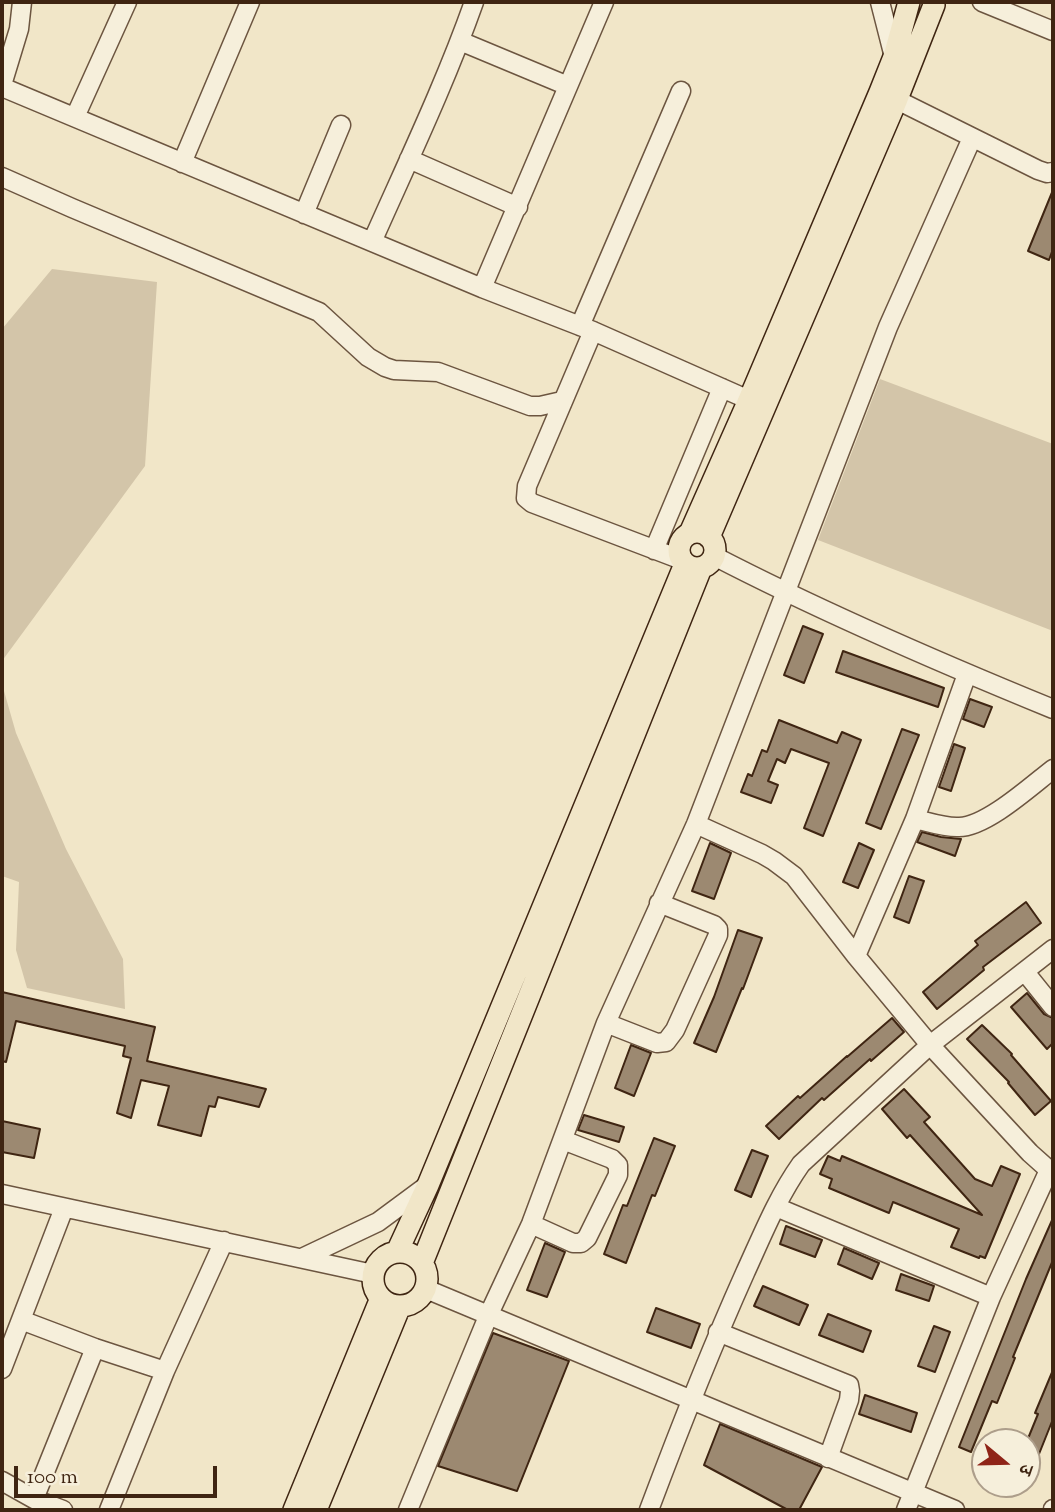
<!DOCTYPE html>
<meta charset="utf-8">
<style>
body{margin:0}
#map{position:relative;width:1055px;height:1512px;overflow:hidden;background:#f1e6c8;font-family:"Sorts Mill Goudy","Noto Serif Devanagari",serif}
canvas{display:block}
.frame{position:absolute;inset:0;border:4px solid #3f2512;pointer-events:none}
.north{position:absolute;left:971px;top:1428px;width:70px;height:70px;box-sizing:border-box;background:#f6efdb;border:2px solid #ad9e8b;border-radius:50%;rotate:109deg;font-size:19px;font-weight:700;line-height:28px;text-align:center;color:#3f2512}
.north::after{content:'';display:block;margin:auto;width:24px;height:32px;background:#8f2418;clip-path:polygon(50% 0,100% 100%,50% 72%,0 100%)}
.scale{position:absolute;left:14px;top:1466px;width:203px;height:32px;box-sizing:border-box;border:4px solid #3f2512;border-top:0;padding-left:9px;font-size:21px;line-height:24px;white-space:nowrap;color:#3f2512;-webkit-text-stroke:5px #f6efdb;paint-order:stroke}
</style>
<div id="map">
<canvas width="1055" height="1512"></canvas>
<div class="frame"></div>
<div class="north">उ</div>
<div class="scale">100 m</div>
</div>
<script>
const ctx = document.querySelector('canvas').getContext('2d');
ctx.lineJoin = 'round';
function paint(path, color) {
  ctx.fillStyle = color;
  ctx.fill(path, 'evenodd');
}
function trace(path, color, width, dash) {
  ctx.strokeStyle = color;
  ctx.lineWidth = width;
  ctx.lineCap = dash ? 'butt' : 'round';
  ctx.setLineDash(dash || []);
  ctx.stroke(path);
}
paint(new Path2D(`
 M52,269L157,282L145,466L2,661V329Z
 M880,379L1053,444V631L818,540Z
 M2,684L16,733L66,849L123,959L125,1009L27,988L16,950L19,882L2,876Z`), '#d3c5a9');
const building = new Path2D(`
 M1053,190V249L1049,260L1028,251Z
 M803,626L823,634L804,683L784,675Z
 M843,651L944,688L938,707L836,672Z
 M970,699L992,707L984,727L963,719Z
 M779,720L837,743L842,732L861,740L823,836L804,828L829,763L791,749L785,763L777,759L768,781L778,785L771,803L741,792L748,774L752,776L762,750L767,752Z
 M902,729L919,735L881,829L866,823Z
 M954,744L965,748L951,791L939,787Z
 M922,832L941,837L961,839L955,856L917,842Z
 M710,843L731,853L714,899L692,891Z
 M859,843L874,850L858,888L843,882Z
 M909,876L924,881L909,923L894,917Z
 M1026,902L1041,923L983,967L984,970L937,1009L923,992L978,945L975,941Z
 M738,930L762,938L743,989L742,988L716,1052L694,1043L714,997Z
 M2,992L155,1027L147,1061L266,1089L259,1107L218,1097L215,1107L209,1106L201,1136L158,1125L169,1086L141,1080L131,1118L117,1113L131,1058L123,1056L125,1046L16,1021L6,1062L2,1061Z
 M1027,993L1044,1014L1053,1018V1043L1047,1049L1011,1007Z
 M892,1018L904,1032L871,1061L870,1059L824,1100L822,1098L779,1139L766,1126L798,1096L800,1098L847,1056V1057Z
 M982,1025L1012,1054L1011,1055L1051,1101L1035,1115L1008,1083L1009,1082L967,1039Z
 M631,1045L651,1053L634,1096L615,1088Z
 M904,1089L930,1117L924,1122L975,1179L992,1186L1001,1166L1020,1174L985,1258L980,1256L979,1258L951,1247L959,1229L893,1202L889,1213L829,1188L832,1179L820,1174L828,1156L840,1161L842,1156L982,1215L910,1135L907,1138L882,1109Z
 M584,1115L624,1127L619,1142L578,1130Z
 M2,1121L40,1129L34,1158L2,1152Z
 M654,1138L675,1146L655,1196L652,1195L626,1263L604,1254L623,1205L627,1206Z
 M752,1150L768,1156L751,1197L735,1190Z
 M1053,1218V1260L1013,1357L1015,1358L997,1403L992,1401L971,1452L959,1447L1026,1279Z
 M786,1226L822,1240L815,1257L780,1244Z
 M545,1243L565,1252L547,1297L527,1290Z
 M844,1248L879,1263L872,1279L838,1264Z
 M901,1274L934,1286L929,1301L896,1290Z
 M763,1286L808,1305L799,1325L754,1306Z
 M656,1308L700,1324L691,1348L647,1332Z
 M828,1314L871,1331L863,1352L819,1335Z
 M934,1326L950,1332L935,1372L918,1366Z
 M493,1333L569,1361L517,1491L438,1466Z
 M1053,1370V1419L1027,1484V1441L1038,1414L1035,1413Z
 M865,1395L917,1413L911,1432L859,1414Z
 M720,1424L822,1467L799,1510H788L704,1465Z`);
paint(building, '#9c8971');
trace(building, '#3f2512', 2);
const minor = new Path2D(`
 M880,2L894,57
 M982,2L1053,31
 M460,41L568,86
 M2,85L19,29L22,2
 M2,87L482,288L593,331L749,400
 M887,95L1038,170L1047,173L1053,172
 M75,117L127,2
 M409,159L518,207
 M182,163L250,2
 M2,177L72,208L319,312L368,357L385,367L394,370L438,372L530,406H540L562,401
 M304,214L341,125
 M372,242C407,163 445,84 474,2
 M482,288L604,2
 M580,326L681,91
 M593,331L527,486L526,498L532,503L682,560
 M654,550L722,388
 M714,556C824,613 938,662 1053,709
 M915,819C929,822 945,828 959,827C986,827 1031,786 1053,769
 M696,824L762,854L774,861L794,876L856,956L930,1045L1030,1153L1049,1170L1053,1172
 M856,956L915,819L967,674
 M1025,972L1053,1007
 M606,1023L657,1043L666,1042L675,1030L718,935V929L714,925L659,903
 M2,1194L373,1274
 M776,1207L991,1297
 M531,1224L573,1243H581L587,1238L618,1175V1165L612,1159L563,1140
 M302,1258L378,1222L428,1185
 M426,1289L955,1510
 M21,1320L95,1348L165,1371
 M718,1332L849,1385L850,1391L849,1400L828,1458
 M2,1369L64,1208
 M2,1481L34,1499L63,1510
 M34,1499L95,1348
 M109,1510L165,1371L224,1241
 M408,1510L489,1314L531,1224L606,1023L696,824L888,327L972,138
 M649,1510C679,1430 710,1351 745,1273C762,1236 777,1198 801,1164L930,1045L1053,949
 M906,1510L991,1297L1049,1170
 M1053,1510V1509`);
const major = new Path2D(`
 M679 550a18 18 0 1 1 36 0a18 18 0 1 1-36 0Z
 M690,533L749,400L880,92L894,57L909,2
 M709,537L897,99L934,5
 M373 1279a27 27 0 1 1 54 0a27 27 0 1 1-54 0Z
 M397,1252L428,1185L685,564
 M422,1263L701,568
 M294,1510L381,1298
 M316,1510L400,1306`);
trace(minor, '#6c5540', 21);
trace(major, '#3f2512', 24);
trace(minor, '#f6efdb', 18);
trace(major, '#f1e6c8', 21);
</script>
